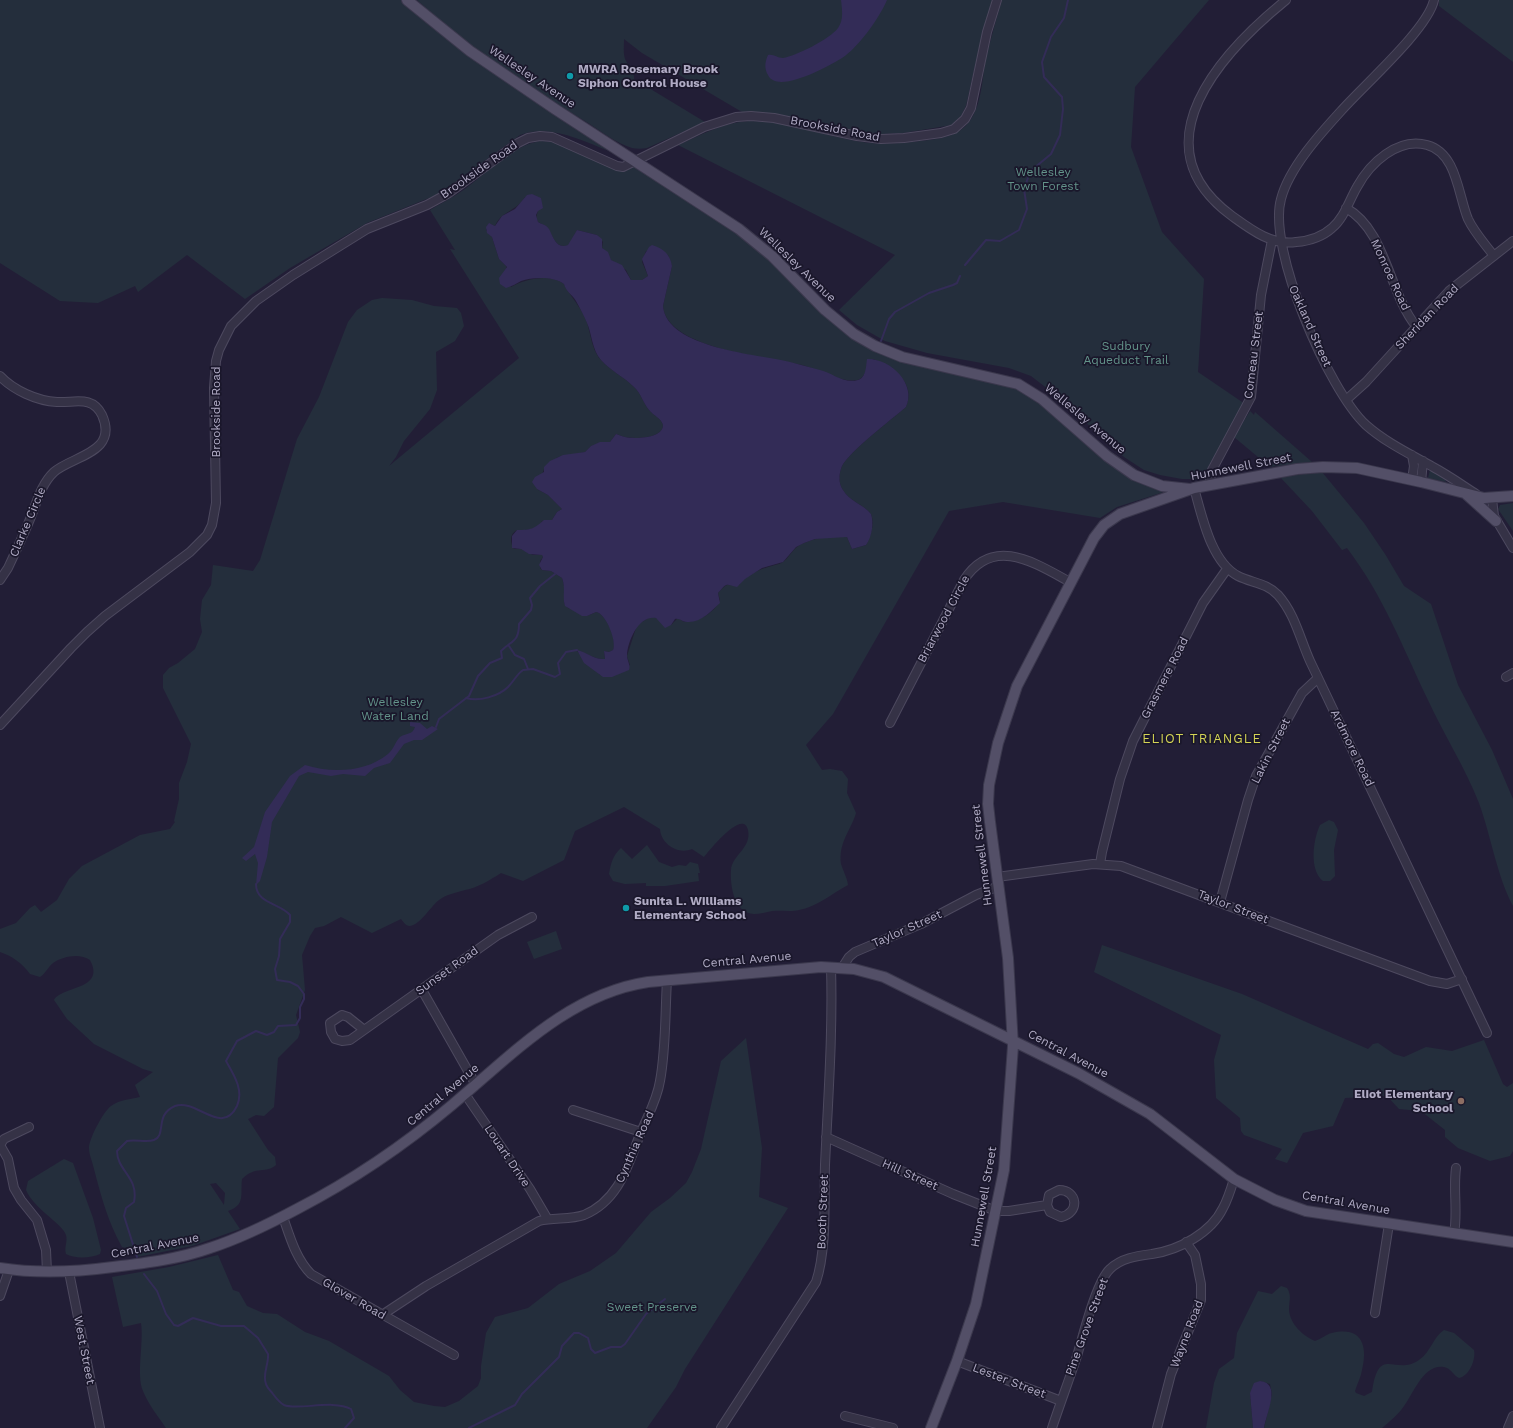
<!DOCTYPE html>
<style>
body{margin:0}
canvas{display:block;background:#221e36}
</style>
<canvas width="1513" height="1428"></canvas>
<script>
const ctx = document.querySelector('canvas').getContext('2d');
ctx.lineJoin = 'round';
function paint(path, color) {
  ctx.fillStyle = color;
  ctx.fill(path, 'evenodd');
}
function trace(path, color, width, dash) {
  ctx.strokeStyle = color;
  ctx.lineWidth = width;
  ctx.lineCap = dash ? 'butt' : 'round';
  ctx.setLineDash(dash || []);
  ctx.stroke(path);
}
function write(font, color, halo, rows, align = 'center') {
  ctx.font = font + ' "Work Sans",sans-serif';
  ctx.lineWidth = 3.5;
  ctx.setLineDash([]);
  ctx.textBaseline = 'middle';
  ctx.strokeStyle = halo;
  ctx.fillStyle = color;
  for (const [text, x, y, turn = 0] of rows) {
    ctx.save();
    ctx.translate(x, y);
    ctx.rotate((+turn || 0) * Math.PI / 180);
    ctx.textAlign = isNaN(turn) ? turn : align;
    if (halo) ctx.strokeText(text, 0, 0);
    ctx.fillText(text, 0, 0);
    ctx.restore();
  }
}
paint(new Path2D(`
 M0,0H401L459,49L609,151C580,140 551,124 520,135L439,194L367,223L290,268L245,299L187,255L138,292L135,286L98,303L60,301L0,263Z
 M417,0H992L983,31L966,106L961,116L952,125L903,133L881,134L858,131L783,115L759,112H742L642,53L624,39C624,46 623,52 625,59C628,66 635,72 634,79L705,122L647,148C642,149 637,149 632,148C616,143 599,130 585,121C526,86 468,46 417,0Z
 M1002,0H1209L1135,87L1131,147L1162,232L1204,279L1198,372L1245,404L1204,475L1195,479H1182L1160,475L1144,470L1124,457L1057,396L1031,376L1009,368L927,353L885,341L857,325L839,310L895,255L678,145C701,135 724,122 749,121C788,121 825,136 862,142C885,145 906,143 929,140C944,138 959,135 969,122C982,105 982,79 986,58C991,39 996,19 1002,0Z
 M1439,0H1513V62L1439,6Z
 M540,141L552,142L622,169L634,165L735,233L878,348L1017,383L1111,461L1167,491L1117,507L1100,518L1003,502L949,511L833,714L806,745L822,770L830,769L842,771L848,779L847,793L856,813C851,830 838,843 841,864C843,871 847,877 848,885C833,893 816,907 799,910C791,912 781,910 772,911C766,912 760,914 754,914C734,913 730,886 731,870C732,855 752,848 748,830C743,808 709,851 704,857L692,849C678,855 661,844 660,829L624,807L575,831L564,860L523,881L501,873C490,880 477,888 465,890C455,893 447,894 439,900C431,906 420,925 410,926C405,926 403,921 401,919L372,933L341,917L324,926L315,928L310,936L302,955L305,990L296,1015L300,1032L298,1038L278,1058L274,1107L264,1116L256,1115L248,1119L268,1150L275,1157L276,1165C266,1174 256,1165 242,1179C240,1194 246,1205 228,1211L240,1229L192,1246L137,1257L135,1250L122,1247C108,1222 101,1196 94,1169C93,1163 89,1155 89,1148C89,1139 103,1112 111,1106C119,1100 131,1099 140,1097L135,1085L153,1072L143,1069L94,1044L67,1019L54,1000C62,986 106,990 90,960C80,953 63,956 53,963C48,967 46,973 40,977L30,974C22,963 12,956 0,952V929L16,923L30,908L35,905L41,912L57,900L69,879L82,866L140,835L170,829L175,822L174,821L179,799V783L187,762L191,744L163,688V675L169,668L178,663L195,649L202,632L200,619L202,600L211,585L213,565L253,571L260,560L297,439L319,397L348,322L357,310L372,300L382,298L412,300L434,306L457,308L461,313L464,326L455,341L436,352L437,390L430,409L404,441L396,457L389,466L519,358L450,249L455,250L430,210C441,203 454,197 465,189C488,172 511,146 540,141ZM525,197L541,198C542,209 534,212 538,222C541,224 545,225 547,227C553,235 555,250 569,245L577,230L597,235L603,242L602,248L611,260L626,270L631,280H642L648,276L642,262L646,251L668,255L672,266L663,306C667,349 768,357 802,365C818,369 842,383 857,380C865,379 868,365 873,359C892,366 917,383 906,407C892,419 849,452 842,466C839,473 838,483 843,490C849,501 863,504 871,514C875,524 871,535 866,545L852,549L847,537C834,534 808,539 797,547C790,553 787,561 779,564C764,568 748,572 739,585C727,586 729,581 718,593L720,600C714,614 699,621 684,622L678,618L671,625L654,617H650L637,625L627,656L630,665L612,676L600,675L577,651C587,652 594,660 605,659L604,651L609,652L613,650C618,642 606,613 596,612L587,616L568,608L564,603L566,593L562,578L551,571L542,570L540,568V561L543,557L542,555H533L521,549H514C510,543 509,534 517,530C526,530 538,531 542,521L552,520L557,512L562,509L548,495L537,489L544,469L558,457L585,452L591,446L610,442L616,434C619,435 621,436 625,437C634,439 663,439 663,425C661,418 654,416 649,410C643,403 641,393 634,387C624,377 611,371 601,360C590,348 591,329 584,315C580,307 566,290 564,284C550,273 525,279 511,287L503,273L506,269V266L499,259L492,237L486,230L491,224L495,226C501,211 517,211 525,197ZM216,1183L225,1193L224,1205L210,1184Z
 M1250,411L1254,415L1255,412L1312,462L1270,467L1234,437Z
 M1430,470L1445,480L1446,482L1428,478Z
 M1322,472L1364,523L1385,554L1404,586L1431,604L1458,685L1492,750L1513,799V906C1497,876 1491,836 1479,803C1465,767 1444,735 1428,700C1402,646 1384,597 1347,548L1342,550L1312,511L1280,477Z
 M1513,503V531L1498,509L1500,505Z
 M1329,820L1334,822L1338,830L1334,850L1335,876L1330,881H1323C1309,870 1313,840 1320,825Z
 M647,845L659,862L672,867L679,865L686,866L690,862L698,864L700,873H698L699,881L665,886H646V883L625,884L613,881L609,874C611,863 613,855 621,848L632,859Z
 M556,931L562,949L534,959L527,942Z
 M1102,945L1242,994L1368,1049L1373,1044L1378,1043L1394,1054L1404,1057L1426,1047L1452,1051L1484,1040L1503,1084L1507,1087L1513,1083V1151L1510,1156L1490,1161L1458,1148L1445,1137V1130L1421,1111L1399,1109L1387,1096L1345,1098L1333,1126L1303,1133L1287,1163L1275,1159L1282,1149L1244,1135L1241,1131L1240,1118L1216,1098L1214,1060L1221,1035L1094,972Z
 M746,1038L762,1148L759,1197L788,1208L685,1369L676,1387L647,1428H166C158,1416 148,1404 143,1391C136,1375 144,1342 141,1323L123,1327L112,1277L169,1267L218,1255L233,1290L239,1292L247,1306L263,1313L277,1314L305,1332L329,1341L389,1376L400,1390L414,1402L434,1406L445,1407L459,1401L478,1386L481,1378V1366L486,1333L495,1317L528,1308L559,1284L590,1271L616,1253L651,1212L670,1198L686,1183L692,1172L701,1149L721,1061Z
 M64,1159L73,1163L93,1218L101,1250L100,1254C91,1258 75,1259 66,1254C64,1247 68,1241 66,1235C63,1224 34,1209 26,1190L28,1181Z
 M1281,1286L1287,1288C1292,1296 1289,1300 1289,1310C1290,1324 1303,1336 1315,1341C1322,1339 1326,1334 1332,1333C1362,1326 1368,1346 1362,1370C1361,1377 1357,1384 1355,1391L1356,1393L1364,1396L1372,1392C1379,1343 1395,1377 1419,1360C1431,1352 1433,1337 1444,1330L1454,1333L1474,1350C1476,1360 1469,1376 1459,1378C1453,1375 1451,1368 1444,1367C1424,1363 1413,1394 1404,1406C1398,1415 1390,1421 1382,1428H1264L1272,1394L1270,1384L1260,1381L1250,1393L1253,1428H1206L1214,1383L1219,1369L1234,1358L1237,1333L1258,1291L1272,1294Z`), '#242e3c');
paint(new Path2D(`
 M841,0H887C880,17 858,48 842,58C829,66 777,95 768,75C764,68 765,62 768,55C774,54 777,58 783,58C796,56 830,39 838,28C844,20 842,9 841,0Z
 M532,194L541,198L543,208L538,211L536,215L538,222C541,224 547,225 549,229C553,236 556,250 568,245L577,230L597,235L602,239V248L608,252L611,260L622,265L631,280H642L648,276L642,259L649,247L652,245C664,249 670,254 672,266L663,306C667,349 759,354 790,362C800,365 810,367 820,370C833,373 843,384 858,380C866,378 866,366 867,359C890,358 917,384 906,407C892,419 849,452 842,466C839,473 838,483 843,490C849,501 863,504 871,514C874,523 872,537 866,545L852,549L847,537L815,539L804,543L796,547L783,562L762,568L745,579L737,587C726,584 727,582 718,593L720,603C711,611 701,623 687,622C682,622 680,618 675,619L671,625L665,628L656,618C639,615 628,640 627,655C627,661 631,665 629,670L612,677H603L584,663L577,650C587,652 594,660 605,659L604,651L609,652L613,650C617,642 606,613 596,612L587,616H582L565,606C562,597 566,588 562,578L551,571L542,570L539,565L543,557L542,555L529,554L521,549L512,548V536L517,530C531,530 534,529 544,520H552L557,512L562,509L548,495L537,489L532,482L535,477L544,472V467L550,461L563,455L585,452L591,446L600,442H610L616,434C619,435 621,436 625,437C634,439 663,439 663,425C661,418 654,416 649,410C643,403 641,393 634,387C624,377 611,371 601,360C592,350 592,334 587,323C584,316 580,308 576,301C572,294 566,292 564,284C554,276 532,277 521,281C516,284 512,286 506,288L500,284L499,278L507,267L499,259L492,237L487,233L486,227L489,223L495,226L502,216L515,209L527,195Z
 M410,722L420,723L427,729L432,726L438,729L422,740H414L404,744L390,763L374,768L365,776L343,774L331,776L308,772L299,776L272,822L267,857L260,881L256,885L258,863L255,854L246,861L242,858L254,847L265,812L290,776L305,765C330,773 365,773 388,754C394,749 395,742 400,737C405,733 413,735 415,727L410,726Z
 M1260,1381C1282,1383 1266,1414 1264,1428H1253L1250,1393L1254,1383Z`), '#332c57');
trace(new Path2D(`
 M965,265L986,240L1000,241L1019,230L1027,209L1024,189L1029,175L1033,169L1051,154L1060,135L1063,109L1062,97L1044,77L1042,62L1051,37L1064,18L1068,0
 M881,341L889,319L895,312L929,293L953,285L957,283L960,276
 M509,646L515,655L524,659L528,669
 M466,698C479,702 499,696 508,687C514,681 517,674 523,670L533,669L555,677L560,674L558,663L566,652L577,650
 M436,727L439,719L469,696L478,676L490,663L502,658L501,651C512,640 519,642 519,624L531,610L532,605L530,598L540,586L555,574
 M137,1257L124,1216L126,1208L134,1202C139,1177 117,1171 117,1151L127,1141C136,1139 146,1143 154,1140C167,1135 154,1115 175,1106C196,1098 222,1137 237,1106C244,1090 234,1075 226,1061L237,1041L256,1031L267,1035L274,1032L278,1026L296,1025L300,1018V1007L304,999V994L298,986L290,982L277,980L275,969L279,956L280,939L290,922V915C280,903 256,904 256,884
 M144,1274L157,1291L166,1314L174,1325L178,1326L193,1318L221,1326H244L258,1338L268,1354C269,1364 262,1375 266,1384C267,1388 271,1391 273,1394C276,1398 280,1403 284,1405C297,1411 333,1399 351,1409L354,1418L345,1428
 M469,1428L515,1405L522,1394L559,1357L562,1346L574,1333H579L588,1338L591,1349L595,1353L611,1347H621L625,1344L646,1314L665,1299`), '#332c57', 2);
const minor = new Path2D(`
 M1286,0C1222,52 1135,145 1232,216C1250,229 1272,246 1296,242C1309,241 1322,237 1332,228C1344,218 1349,201 1357,187C1370,163 1398,137 1427,145C1457,153 1458,195 1468,219C1474,232 1485,244 1494,256
 M1434,0C1428,29 1363,86 1341,111C1320,134 1289,168 1281,199C1267,249 1329,391 1366,425C1385,442 1410,454 1433,467C1448,475 1462,485 1476,494
 M1346,208C1386,230 1389,293 1416,326
 M0,376C13,390 37,401 57,402C75,403 92,395 102,415C119,453 72,456 54,472C40,485 36,506 28,524C22,538 15,553 8,568L0,580
 M1346,400L1366,382L1449,291L1513,241
 M1412,455L1414,466L1412,480
 M1421,482L1423,461
 M1209,485L1212,470L1251,397L1261,295L1272,240
 M1194,488C1202,516 1211,562 1238,576C1252,583 1267,583 1278,595C1295,614 1300,639 1310,661L1487,1033
 M1492,499L1494,516L1513,548
 M1506,677L1513,673
 M890,723L964,580C993,535 1035,563 1070,582
 M0,725L71,648L87,632L105,616L190,552L207,535L212,525L216,503L214,388L216,361L219,350L231,326L256,301L293,275L367,229L427,205L449,193L518,143L528,138L540,136L552,137L617,166L623,167L704,127L736,117L751,116L774,118L857,136L881,139L904,138L941,133L954,129L965,119L971,108L987,32L997,0
 M1100,864L1102,852L1120,779L1133,741L1203,603L1227,569
 M997,877L1093,864L1121,866L1430,981L1447,984L1462,979
 M1220,902L1248,800L1256,776L1302,693L1318,678
 M842,968L849,957L855,952L921,924L976,895L999,886
 M422,990L476,1085
 M363,1029L348,1017L342,1015L330,1023L331,1032L335,1039L342,1041L350,1040L498,935L532,917
 M465,1094L530,1189L547,1218
 M573,1110L641,1132
 M826,1137L953,1194L996,1211H1009L1047,1205L1050,1212L1061,1217C1080,1213 1078,1190 1059,1190L1049,1195L1047,1205
 M0,1145L8,1159L14,1188L21,1200L37,1220L46,1250L47,1272
 M0,1145L4,1139L29,1127
 M283,1217C290,1237 296,1259 311,1274L454,1355
 M1454,1234C1458,1212 1453,1190 1456,1168
 M69,1272L100,1428
 M0,1296L9,1270
 M1375,1313L1389,1224
 M382,1315L426,1286L539,1221C553,1217 570,1220 584,1215C620,1200 628,1164 641,1132C648,1115 657,1100 660,1081C666,1049 665,1013 667,980
 M957,1361L1061,1401
 M845,1416L893,1428
 M721,1428L816,1282C827,1249 824,1200 825,1165C828,1099 833,1033 831,967
 M1052,1428C1060,1404 1069,1380 1077,1356C1083,1336 1096,1282 1110,1269C1121,1258 1137,1256 1152,1254C1179,1250 1211,1233 1223,1208C1228,1199 1231,1189 1234,1179
 M1157,1428L1171,1374L1201,1300V1284L1195,1255L1186,1242
 M1508,1428L1513,1416`);
const major = new Path2D(`
 M407,0L470,51L555,109L739,229L772,256L825,310L854,334L875,346L902,357L1018,384L1042,399L1107,456L1134,475L1162,486L1190,489
 M1466,494L1496,521
 M0,1268C38,1274 76,1272 113,1267C146,1263 179,1259 210,1248C241,1238 269,1224 297,1209C355,1179 402,1147 452,1105C511,1056 568,994 648,982L821,967L854,969L884,977L1078,1073L1150,1114L1234,1179L1275,1200L1306,1211L1513,1242
 M931,1428L957,1361L976,1304L1004,1170L1013,1046L1008,958L990,822L988,804L989,785L998,743L1017,686L1094,538L1104,525L1120,514L1194,488L1297,469L1323,467L1357,468L1421,482L1484,498L1513,496`);
trace(minor, '#4d495f', 10);
trace(major, '#3b384d', 12);
trace(minor, '#353246', 8);
trace(major, '#534f67', 10);
for (const [x, y, r, color] of [
 [570,76,4,"#0f9aa8"],
 [626,908,4,"#0f9aa8"],
 [1461,1101,4,"#8d6e63"]
]) {
  const dot = new Path2D();
  dot.arc(x, y, r, 0, 2 * Math.PI);
  ctx.fillStyle = color;
  ctx.fill(dot);
  trace(dot, '#1a172b', 1.5);
}
write('bold 12px', '#b0abc4', '#1a172b', [
 ["MWRA Rosemary Brook",578,69],
 ["Siphon Control House",578,83],
 ["Sunita L. Williams",634,901],
 ["Elementary School",634,915],
 ["Eliot Elementary",1453,1094,"right"],
 ["School",1453,1108,"right"]
], 'left');
write('12px', '#b0abc4', '#1a172b', [
 ["Wellesley Avenue",532,77,34],
 ["Brookside Road",835,129,11],
 ["Brookside Road",479,170,-35],
 ["Wellesley Avenue",797,265,44],
 ["Monroe Road",1390,275,65],
 ["Sheridan Road",1427,317,-46],
 ["Oakland Street",1310,326,66],
 ["Comeau Street",1254,355,-83],
 ["Brookside Road",216,412,-90],
 ["Wellesley Avenue",1085,419,40],
 ["Hunnewell Street",1241,467,-11],
 ["Clarke Circle",28,522,-67],
 ["Briarwood Circle",944,619,-62],
 ["Grasmere Road",1165,678,-63],
 ["Ardmore Road",1352,748,64],
 ["Lakin Street",1271,751,-63],
 ["Hunnewell Street",982,855,-97],
 ["Taylor Street",1233,907,21],
 ["Taylor Street",907,929,-24],
 ["Central Avenue",747,960,-5],
 ["Sunset Road",447,971,-36],
 ["Central Avenue",1068,1054,28],
 ["Central Avenue",443,1095,-40],
 ["Cynthia Road",635,1147,-66],
 ["Louart Drive",507,1156,56],
 ["Hill Street",910,1175,24],
 ["Hunnewell Street",984,1197,-80],
 ["Central Avenue",1346,1203,10],
 ["Booth Street",823,1212,-88],
 ["Central Avenue",155,1246,-11],
 ["Glover Road",354,1299,30],
 ["Pine Grove Street",1087,1327,-70],
 ["Wayne Road",1187,1334,-69],
 ["West Street",84,1350,79],
 ["Lester Street",1009,1381,21]
]);
write('12px', '#63948a', '#1a172b', [
 ["Wellesley",1043,172],
 ["Town Forest",1043,186],
 ["Sudbury",1126,346],
 ["Aqueduct Trail",1126,360],
 ["Wellesley",395,702],
 ["Water Land",395,716],
 ["Sweet Preserve",652,1307]
]);
ctx.letterSpacing = '1px';
write('13px', '#d5d555', '#1a172b', [
 ["ELIOT TRIANGLE",1202,739]
]);
ctx.letterSpacing = '0px';
</script>
